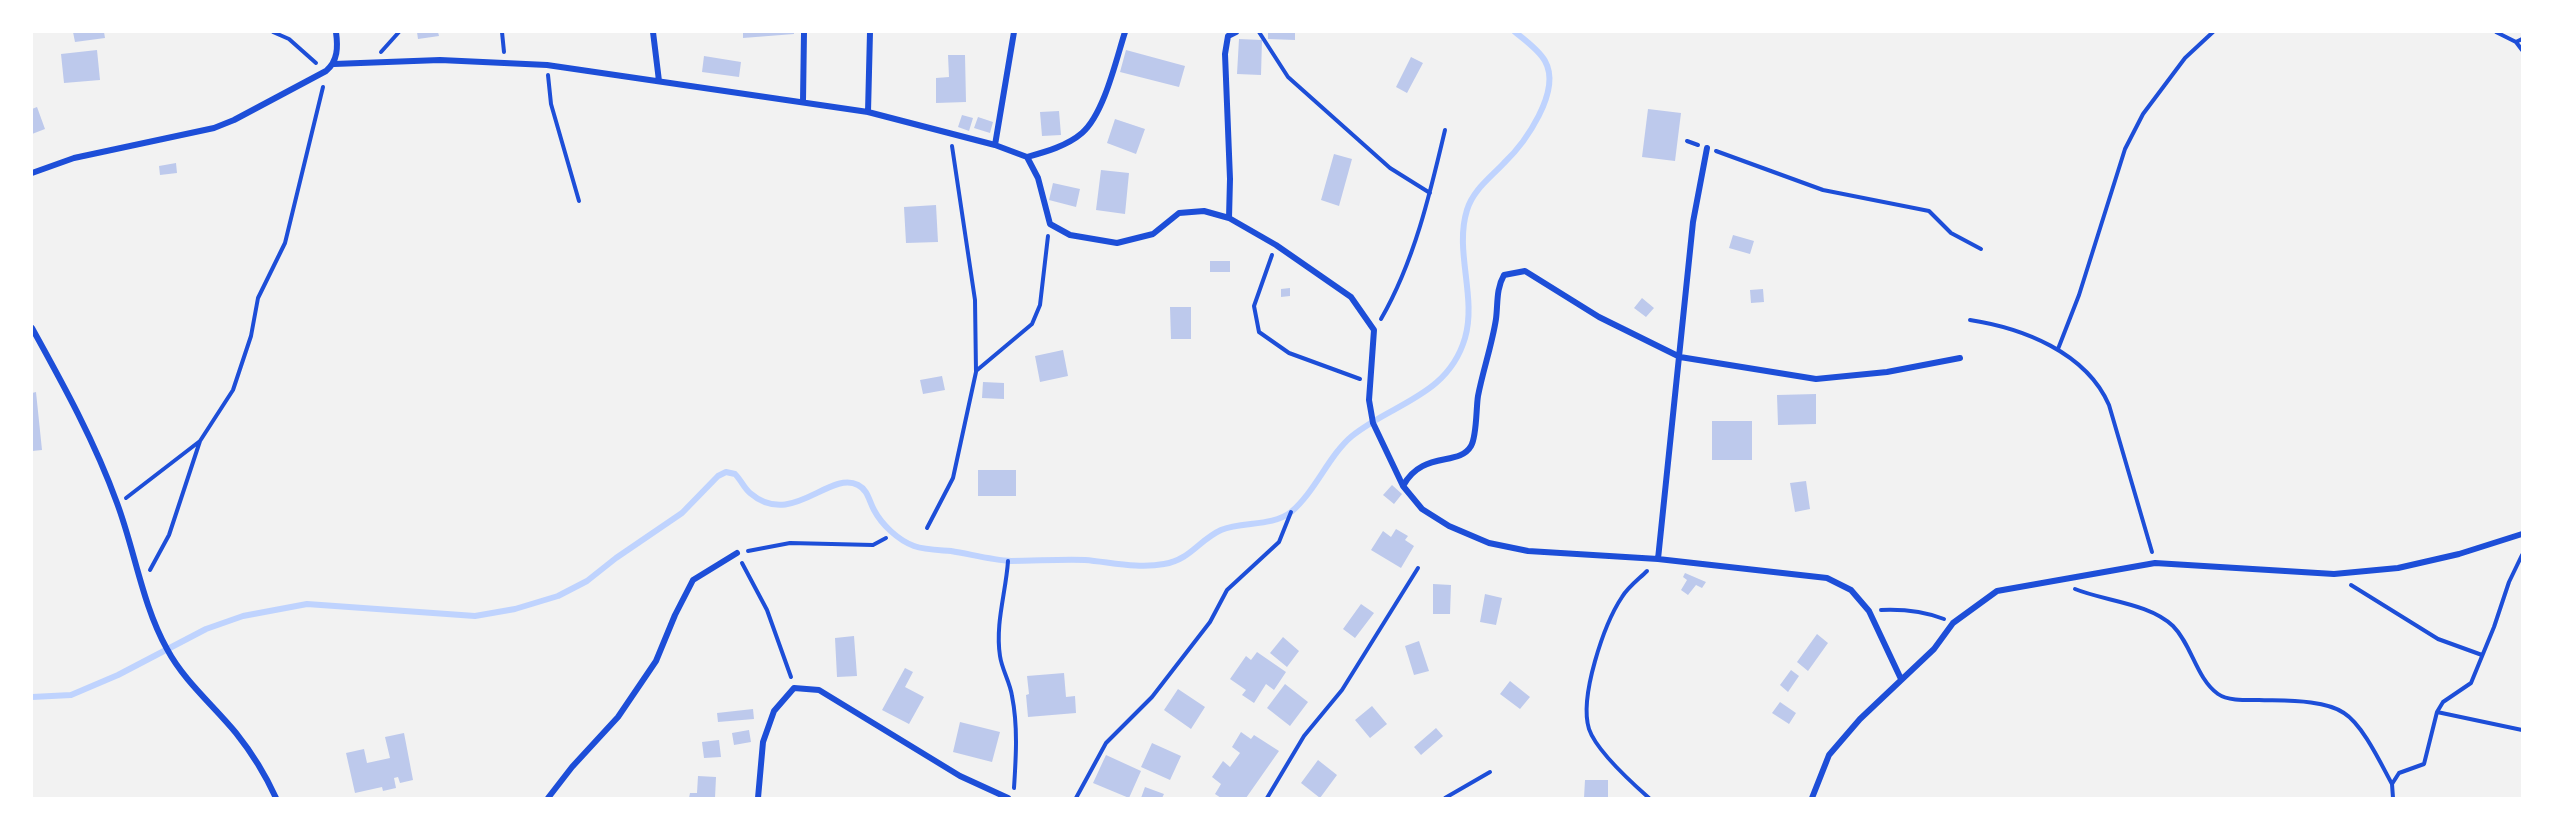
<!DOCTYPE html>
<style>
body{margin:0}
#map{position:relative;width:2554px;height:830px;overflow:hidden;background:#f2f2f2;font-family:"DM Sans",sans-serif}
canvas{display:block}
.frame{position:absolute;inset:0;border:33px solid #fff;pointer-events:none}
</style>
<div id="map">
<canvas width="2554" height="830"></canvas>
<div class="frame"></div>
</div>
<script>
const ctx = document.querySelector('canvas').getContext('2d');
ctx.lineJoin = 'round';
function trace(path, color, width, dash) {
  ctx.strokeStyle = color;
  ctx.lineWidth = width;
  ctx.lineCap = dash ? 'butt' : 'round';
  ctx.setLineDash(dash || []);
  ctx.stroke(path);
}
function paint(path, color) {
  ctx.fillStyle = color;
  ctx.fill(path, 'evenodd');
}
trace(new Path2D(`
 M32,697L71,695L118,675L206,629L243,616L307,604L475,616L515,609L558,596L587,581L616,558L682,513L718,476L726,472L735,474C741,480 744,488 750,493C792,529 829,470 858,485C868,490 869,501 874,510C882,525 898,540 914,546C925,550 939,550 951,551C970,554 991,560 1011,561C1036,561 1060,559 1085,560C1110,562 1138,569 1164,564C1190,560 1199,540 1221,530C1242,521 1272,527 1291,512C1315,492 1329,455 1352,436C1393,403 1448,396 1465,338C1477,297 1454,251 1467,210C1473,190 1490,178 1504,163C1525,143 1562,91 1545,61C1539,50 1525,40 1515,32`), '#bfd3fe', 6);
paint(new Path2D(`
 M73,32H104L105,38L75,42Z
 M417,32H438L439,36L418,39Z
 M743,32H794V34L743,38Z
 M1268,32H1295V40L1268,39Z
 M1239,39L1262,40L1261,75L1237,74Z
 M97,50L100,80L64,83L61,54Z
 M1126,50L1185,66L1179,87L1120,72Z
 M948,55H965L966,102L936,103V78L949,77Z
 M704,56L741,62L739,77L702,72Z
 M1411,57L1423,63L1407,93L1396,87Z
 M37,107L45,129L32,134V109Z
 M1648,109L1681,113L1675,161L1642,157Z
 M1059,111L1061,135L1042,136L1040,112Z
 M962,115L973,118L969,131L958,127Z
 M978,117L993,122L990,133L974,128Z
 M1115,119L1145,129L1136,154L1107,143Z
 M1334,154L1352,159L1339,206L1321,200Z
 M176,163L177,173L160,175L159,166Z
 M1101,170L1129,173L1125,214L1096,210Z
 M1053,183L1080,189L1076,207L1049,200Z
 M936,205L938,242L906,243L904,207Z
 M1733,235L1754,241L1750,254L1729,248Z
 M1210,261H1230V272H1210Z
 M1290,288V296L1281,297V289Z
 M1763,289L1764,302L1751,303L1750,290Z
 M1642,298L1654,308L1646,317L1634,308Z
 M1170,307H1191V339H1171Z
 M1063,350L1068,376L1040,382L1035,356Z
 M942,376L945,390L923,394L920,380Z
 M983,382L1004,383V399L982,398Z
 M36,392L42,450L32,451V393Z
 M1816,394V424L1778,425L1777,395Z
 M1712,421H1752V460H1712Z
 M978,470H1016V496H978Z
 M1806,481L1810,509L1795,512L1790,483Z
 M1392,485L1402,494L1394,504L1383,495Z
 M1396,529L1408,536L1405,540L1414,546L1401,568L1371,550L1383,531L1391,537Z
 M1685,573L1706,582L1702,588L1696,585L1688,595L1681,590L1687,580L1683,577Z
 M1433,584L1451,585L1450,614H1433Z
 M1485,594L1502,598L1496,625L1480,622Z
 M1361,604L1374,613L1355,638L1343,629Z
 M1817,634L1828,643L1808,671L1797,662Z
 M854,636L857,676L837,677L835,638Z
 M1283,637L1299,651L1287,667L1270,653Z
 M1419,641L1429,671L1414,675L1405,646Z
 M1257,652L1286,672L1274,690L1266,684L1254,703L1242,695L1246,690L1230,679L1246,656L1251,660Z
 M905,668L913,672L905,687L924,697L909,724L882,710Z
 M1791,670L1799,676L1788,692L1780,685Z
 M1064,673L1066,697L1075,696L1076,713L1028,717L1026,695L1029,694L1027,676Z
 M1510,681L1530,697L1520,709L1500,694Z
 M1285,684L1308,702L1290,726L1267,708Z
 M1178,689L1205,707L1191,729L1164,710Z
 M1780,702L1796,713L1789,724L1772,713Z
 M1372,706L1387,724L1370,738L1355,720Z
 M753,709L754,719L718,722L717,713Z
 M960,722L1000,732L992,762L953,752Z
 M1436,728L1443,736L1421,755L1414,747Z
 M749,730L751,742L734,745L732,733Z
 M1241,732L1251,739L1254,735L1279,751L1246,798H1221L1215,794L1221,784L1212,777L1223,761L1230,767L1240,753L1232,747Z
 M404,733L413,780L400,783L398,777L394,778L396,788L383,791L382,787L355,793L346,753L364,749L367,763L390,758L385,737Z
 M719,740L721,757L704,758L702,742Z
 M1152,743L1181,756L1170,780L1141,767Z
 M1106,755L1141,771L1129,798L1093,783Z
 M1318,760L1337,775L1320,798L1301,783Z
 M698,776L716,777L715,798H689L690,793H697Z
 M1585,780H1608V798H1584Z
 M1145,787L1164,794L1162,798H1141Z`), '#bdc9ec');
trace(new Path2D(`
 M273,32L289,39L316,63
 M502,32L504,52
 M1259,32L1288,77L1390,168L1430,193
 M2496,32L2516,42L2522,50
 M2516,42L2522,39
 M381,52L399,32
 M548,75L551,104L579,201
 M1687,141L1698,145
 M1716,151L1823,190L1929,211L1951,233L1981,249
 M1272,255L1254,306L1259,332L1289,353L1360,379
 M1381,319C1414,262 1430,194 1445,130
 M1970,320C2022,328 2086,352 2109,405L2152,552
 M2058,349L2079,295L2125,149L2143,114L2185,58L2213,32
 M976,371L1032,324L1040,305L1048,236
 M126,498L200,441L233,390L251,336L258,298L285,243L323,87
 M927,528L953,478L976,372L975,300L952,146
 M748,551L790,543L873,545L886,538
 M1008,561C1006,592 995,624 1000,656C1002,670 1010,682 1012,696C1018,726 1016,757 1014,788
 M742,563L767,610L791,677
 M150,570L169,535L200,441
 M1647,571C1639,579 1628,587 1622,597C1604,624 1579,697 1589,729C1596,750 1632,783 1649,798
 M2351,585L2438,639L2482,655
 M2075,589C2104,601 2149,603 2173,626C2192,645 2196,678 2218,694C2228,701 2247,700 2259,700C2283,701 2324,699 2344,713C2363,725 2381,764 2392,784
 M1881,610C1903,609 1923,611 1944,619
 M2437,712L2522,730
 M1076,798L1106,743L1152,697L1210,622L1227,590L1279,542L1291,512
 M1267,798L1304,736L1342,690L1418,568
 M1445,798L1490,772
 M2393,798L2392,784L2399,773L2424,764L2437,712L2443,702L2471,683L2494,627L2509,582L2522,555`), '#1d4ed8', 4);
trace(new Path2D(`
 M653,32L659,81
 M334,64L440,60L547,65L868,112L995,145L1027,157L1038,178L1050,224L1070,235L1117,243L1153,234L1179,213L1204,211L1229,218L1276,245L1351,297L1374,330L1369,400L1373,423L1403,486L1422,509L1449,526L1489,543L1528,551L1658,559L1827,578L1851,590L1869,611L1901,679
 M803,101L804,32
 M868,112L870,32
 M995,145L1014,32
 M1027,157C1045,152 1067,146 1082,133C1104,114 1116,60 1125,32
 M32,173L74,158L214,128L234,120L326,71C338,61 338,47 336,32
 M1229,218L1230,179L1225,54L1228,36L1236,32
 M32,328C63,384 95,442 117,503C135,551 142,604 167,649C184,681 213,705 236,733C252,753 266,776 276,798
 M1403,486C1422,450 1459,467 1471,446C1477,436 1476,408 1478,396C1483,370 1492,345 1496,319C1498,303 1496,289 1504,275L1525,271L1599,317L1680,357L1816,379L1887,372L1960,358
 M1658,559L1693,222L1707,148
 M548,798L572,767L618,717L656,661L675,615L693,580L737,553
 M758,798L763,742L774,711L794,688L819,690L960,776L1008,798
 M1812,798L1829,755L1860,719L1934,649L1953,623L1997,591L2155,563L2334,574L2398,568L2459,554L2522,534`), '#1d4ed8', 6);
</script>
